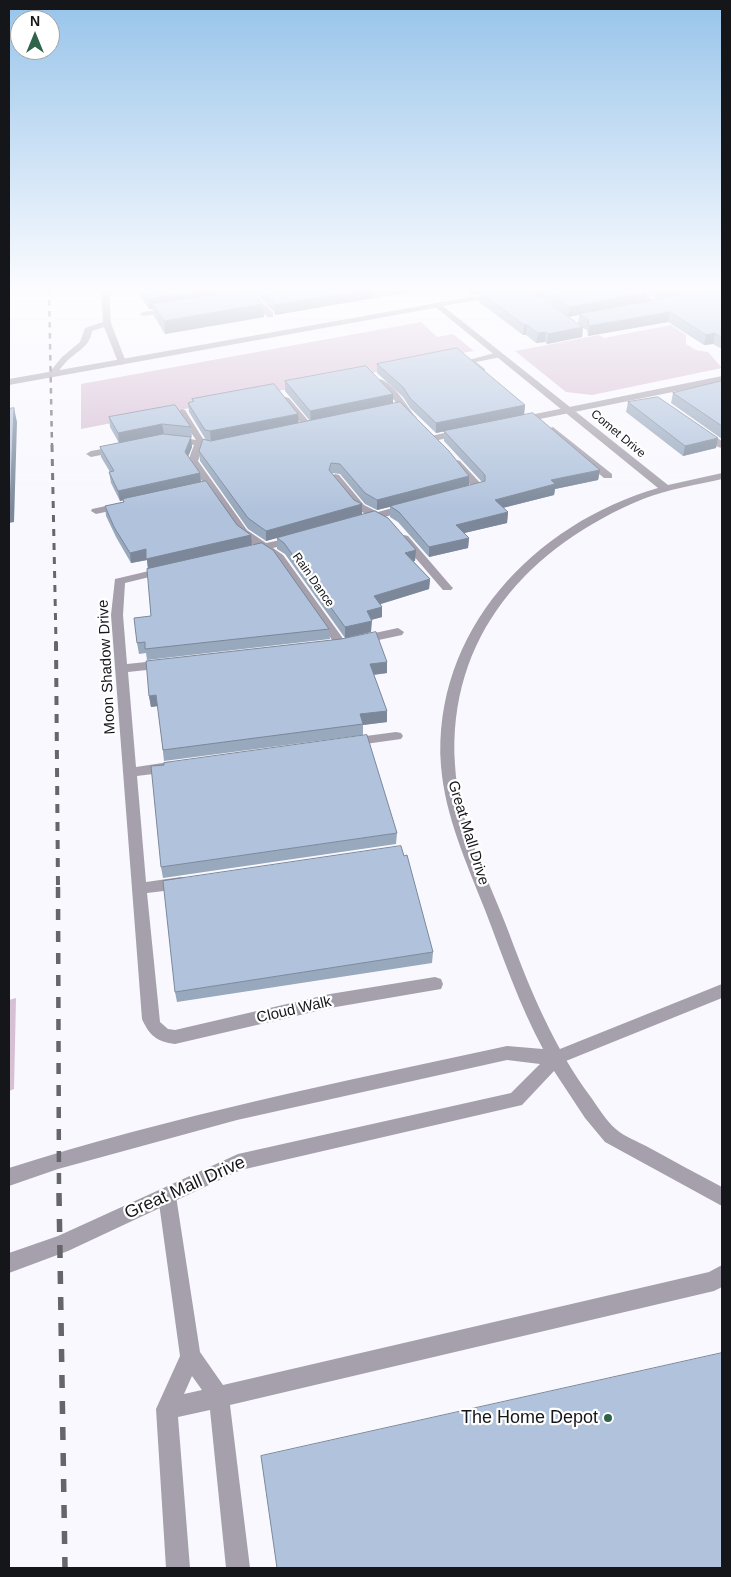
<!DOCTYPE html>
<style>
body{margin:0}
#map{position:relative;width:731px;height:1577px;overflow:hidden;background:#f8f8fe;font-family:Arial,sans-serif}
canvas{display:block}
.frame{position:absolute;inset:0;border:10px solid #15161a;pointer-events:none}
.north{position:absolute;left:10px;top:10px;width:50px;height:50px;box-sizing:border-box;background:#fff;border:1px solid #a1a2a3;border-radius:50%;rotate:0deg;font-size:14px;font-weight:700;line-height:20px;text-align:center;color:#15161a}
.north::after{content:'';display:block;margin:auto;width:18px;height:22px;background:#2f644a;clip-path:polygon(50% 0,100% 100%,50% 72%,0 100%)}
</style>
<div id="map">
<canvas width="731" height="1577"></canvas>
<div class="frame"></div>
<div class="north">N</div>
</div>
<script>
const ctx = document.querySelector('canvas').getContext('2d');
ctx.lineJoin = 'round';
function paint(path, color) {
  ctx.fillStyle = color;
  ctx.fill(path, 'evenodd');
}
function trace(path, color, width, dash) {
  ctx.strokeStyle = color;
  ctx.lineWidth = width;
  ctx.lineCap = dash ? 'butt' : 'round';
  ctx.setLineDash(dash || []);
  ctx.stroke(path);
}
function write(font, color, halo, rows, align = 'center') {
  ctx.font = font + ' Arial,sans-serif';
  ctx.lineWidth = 4.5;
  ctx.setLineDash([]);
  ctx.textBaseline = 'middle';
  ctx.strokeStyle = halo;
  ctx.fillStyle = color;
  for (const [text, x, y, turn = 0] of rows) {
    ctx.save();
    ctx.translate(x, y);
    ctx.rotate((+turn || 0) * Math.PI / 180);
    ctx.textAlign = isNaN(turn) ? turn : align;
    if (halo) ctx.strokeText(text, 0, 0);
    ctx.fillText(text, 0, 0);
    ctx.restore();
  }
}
paint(new Path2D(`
 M421,322L437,337L453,334L474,351L456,354L454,357L81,429V384Z
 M671,325L686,335V344L696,350L708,352L722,368L592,395L566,392L515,351L599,335L604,338Z
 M16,998L14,1089L9,1091V1000Z`), '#d7bfd4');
paint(new Path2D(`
 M120,289H136L106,295L102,293Z
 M241,289H249L273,313V317H267Z
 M365,289H373L383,297L376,299Z
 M628,289H637L662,305L655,307Z
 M172,308L176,310L175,312L143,316L139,314L143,312Z
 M498,352L502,355L501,357L476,362L485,369V373H479L465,361Z
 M722,376V382L520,423L515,420L520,417Z
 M380,379C396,385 406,406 417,418L415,420H409L401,412L395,401L376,382Z
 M286,397L289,398L311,424V428H305L283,402V398Z
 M182,409L185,410L205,442H218L223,445L218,448L203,447L198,461L247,530L266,543L295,537L300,540L299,542L273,548L283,555L347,644L345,647H337L275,559L262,550L250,553L245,550L246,548L255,546L239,534L188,461L194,445L173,442L168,439L173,436L196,440L177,412Z
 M553,427L612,474V478H604L550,432V428Z
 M462,429L465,430V434L434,441L429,438L431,436Z
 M703,429L722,441V448L718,447L700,434L698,432Z
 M118,446L123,449L121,451L91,457L86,454L91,451Z
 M457,460L460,461L483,486V490L463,493V489L472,487L452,463Z
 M335,474L339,475L364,505L378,512L407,504L412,507L411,509L385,517L384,520L359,522L358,520L368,515L356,509L331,479L330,477Z
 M124,502L129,505L128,507L96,514L91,511L92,509Z
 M404,535L408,536L451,586L453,588L451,590H443L400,540L399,538L400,536Z
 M166,567L172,570L170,572L125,583L123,615L127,664L165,660L171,664L165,668L128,672L136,767L169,762L174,764L176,767L174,770L169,772L137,776L146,882L181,877L186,879L188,883L186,887L181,889L147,893L160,1022L168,1029L175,1030L330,994L435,977L441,979L443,984L441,989L330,1008L175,1044C157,1042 149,1035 142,1019L111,615L115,579Z
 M398,628L404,632L402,635L360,644L354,640L356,637Z
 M396,732L401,733L403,736L401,739L351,746L346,745L344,742L346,739L351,738Z
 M722,984V998L556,1065L550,1063L547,1058L550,1053Z
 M167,1187L174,1190L176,1196L200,1352L223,1385L709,1272L722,1265V1287L714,1291L230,1405L250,1568H226L210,1410L178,1417L190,1568H166L156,1409L180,1356L158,1196L160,1190ZM192,1376L202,1390L184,1394Z`), '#a5a0ab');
paint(new Path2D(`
 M101,289H109L111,323L126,362L122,365L118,362L104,327L92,331C90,347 77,351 67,361C62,366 58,372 54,377H48L47,375L62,357L80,342L85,328L103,322Z
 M518,289H533L529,291L443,306L668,485L722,473V479C696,485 669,489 643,499C529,546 447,636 455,765C458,823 489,879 509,933C530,990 554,1047 590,1096C598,1107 606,1121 617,1130C625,1137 637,1141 646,1146C672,1160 697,1174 722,1187V1206L605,1142L585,1118L554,1071L522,1105L241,1170L68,1251L9,1273V1253L58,1236L238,1154L511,1093L540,1064L507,1060L237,1120L58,1169L9,1186V1168C172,1116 340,1082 507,1046L543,1049C519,1004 503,957 485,910C467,864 445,816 441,766C432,631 534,524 658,488L433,305L437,303Z`), '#a5a0ab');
paint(new Path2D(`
 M437,303L441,305L440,307L9,385V379Z`), '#a5a0ab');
trace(new Path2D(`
 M49,289L52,446`), '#65656a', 2.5, [5.5, 5.5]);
trace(new Path2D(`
 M52,445L56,643`), '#65656a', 3, [7, 7]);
trace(new Path2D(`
 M56,642L58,888`), '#65656a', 4, [9, 9]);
trace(new Path2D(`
 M58,887L59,1195`), '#65656a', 4.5, [11, 11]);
trace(new Path2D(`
 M59,1193L65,1568`), '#65656a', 5.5, [13, 13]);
paint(new Path2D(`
 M139,289H243V291L264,317L165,334L154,316L153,309H149L139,295Z
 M251,289H373V298L275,315L274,312Z
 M375,289H428L385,296Z
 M462,289H722V349L713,344L704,345L668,322L588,336L587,330L583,328L582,337L547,344L545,342L536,343L526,335H523L479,302L480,294L471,295ZM647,293L650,295L657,299L645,301ZM543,298L568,317L579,315L578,324L542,299Z
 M377,364L525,405L524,415L600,470L598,480L555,489L554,495L503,508L508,512L507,523L464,533L469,538L468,548L429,557L398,522L390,517V507L377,510L365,504L340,474L332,473L354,500L362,504V514L416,550L415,561H413L430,579L429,589L381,604L382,617L371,620V632L345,638L285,554L277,549V538L341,520L266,541L248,529L200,461L199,451L206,440L189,412L188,403L193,402L192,399L299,423L310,421L285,391V381L393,404L469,476V485L482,482L444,441V431L470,426L436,433L410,408L403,397L377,373Z
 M722,381V439L671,403L673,393Z
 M628,402L718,438L716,448L683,456L626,412Z
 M109,417L191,427L192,437L169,435L191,437L192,447L188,457L200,473L201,482L237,525L252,545L329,629L330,639L147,660L146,653L139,654L137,643L151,616L148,569L147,560L131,563L116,537L106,516L105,506L123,502V500L120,501L111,483L109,472H110L101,457L100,447L119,443L110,427Z
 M387,662V673L374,675L387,711V722L363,725V735L164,761L158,706L151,707L149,696Z
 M397,833L396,844L163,878L161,867Z
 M433,952L432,963L177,1002L175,992Z`), '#98a8bd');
paint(new Path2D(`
 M214,289H243V294L152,304L153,309H149L148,299Z
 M373,289V298L275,315L274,305Z
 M385,289H428L385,296Z
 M471,289H509L480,292V294L471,295Z
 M544,289L543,298L534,300L535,290Z
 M669,289H719L658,300L660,290Z
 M647,292L645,302L579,314V315L568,317L570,307Z
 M263,304L264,317L165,334L164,321Z
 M670,312L668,322L588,336L589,326Z
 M524,325H527L526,335H523Z
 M583,327L582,337L547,344L548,334Z
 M546,332L545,342L536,343L538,333Z
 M715,333L713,344L704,345L706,335Z
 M393,394V404L311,421L310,411Z
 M525,405L524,415L436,433V423Z
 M14,408L17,422L14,522L9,523V508Z
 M298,414L299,424L211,441L210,431Z
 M162,424L164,434L119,443L118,433Z
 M191,437L192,447L186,462L185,452Z
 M718,438L716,448L683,456L685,446Z
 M600,470L598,480L555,489L554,495L494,510L495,500L551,480Z
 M200,473L201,483L120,501L118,491Z
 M469,476V486L377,510V500Z
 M362,504V514L266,541V531Z
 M508,512L507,523L456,535V525Z
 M251,535L252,545L148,569L147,560L131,563L130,553L146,549Z
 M469,538L468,548L429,557V547Z
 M416,550L415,561L405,563V553Z
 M430,579L429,589L374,606V596Z
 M382,607V617L367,621V611Z
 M372,621L371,632L345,638V627Z
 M387,662V673L370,675V664Z
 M156,695L158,706L151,707L149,696Z
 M387,711V722L363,725L360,714Z`), '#7c889a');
const building = new Path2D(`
 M141,289H214L148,299Z
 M260,289H373L274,305V302Z
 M499,289H641L647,292L570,307L544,289L535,290V294L583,327L548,334L546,332L538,333L527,325H524L480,292Z
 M657,289H669L660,290Z
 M712,289H722V338L715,333L706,335L670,312L589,326L588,320L579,314Z
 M249,290L263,304L164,321L152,304Z
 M457,348L525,405L436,423L410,398L403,387L377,364Z
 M366,366L393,394L310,411L285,381Z
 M722,381V426L673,393Z
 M274,384L298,414L210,431L205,430L188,403L194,401L192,399Z
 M658,397L718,438L685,446L628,402Z
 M400,402L449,451L469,476L377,500L365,493L340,464L331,463L329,470L354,500L362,504L266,531L248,518L199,451L203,439L210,441Z
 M175,405L191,427L162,424L118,433L109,417Z
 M14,408L10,507L9,508V409Z
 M533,413L600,470L551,480L555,484L495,500L508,512L456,525L469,538L429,547L399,512L390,506L485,481V475L444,431Z
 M163,434L191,437L185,452L200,473L118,491L109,472L114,471L100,447Z
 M206,481L237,525L251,535L146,559V549L130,553L114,527L105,506L124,502L123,499Z
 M375,511L388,518L416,550L405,553L430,579L374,596L382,607L367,611L372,621L345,627L284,543L277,538Z
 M262,543L273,550L329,629L145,649V642L137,643L134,618L151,616L147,569Z
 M376,632L387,662L370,664L387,711L360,714L363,724L163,750L156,695L149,696L146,661L341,639Z
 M367,735L397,833L161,867L151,766L164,765V763Z
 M401,846L404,856L407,855L433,952L175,992L163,881Z
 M722,1353V1568H277L261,1456Z`);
paint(building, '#b1c3dc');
trace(building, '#7c889a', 1);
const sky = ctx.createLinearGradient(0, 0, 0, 509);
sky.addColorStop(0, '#97c4ea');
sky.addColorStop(0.57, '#fcfcff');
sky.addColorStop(1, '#fcfcff00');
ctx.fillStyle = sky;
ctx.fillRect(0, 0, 731, 509);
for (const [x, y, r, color] of [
 [608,1418,5,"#2f644a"]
]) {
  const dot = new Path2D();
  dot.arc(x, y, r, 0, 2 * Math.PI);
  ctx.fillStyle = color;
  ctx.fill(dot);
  trace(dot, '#fff', 2);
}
write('12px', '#15161a', '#fff', [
 ["Comet Drive",618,434,40],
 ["Rain Dance",313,580,55]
]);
write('15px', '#15161a', '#fff', [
 ["Moon Shadow Drive",107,667,-93],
 ["Great Mall Drive",468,833,73],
 ["Cloud Walk",294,1010,-13]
]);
write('18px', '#15161a', '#fff', [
 ["Great Mall Drive",185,1188,-24]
]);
write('18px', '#15161a', '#fff', [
 ["The Home Depot",598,1418]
], 'right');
</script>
